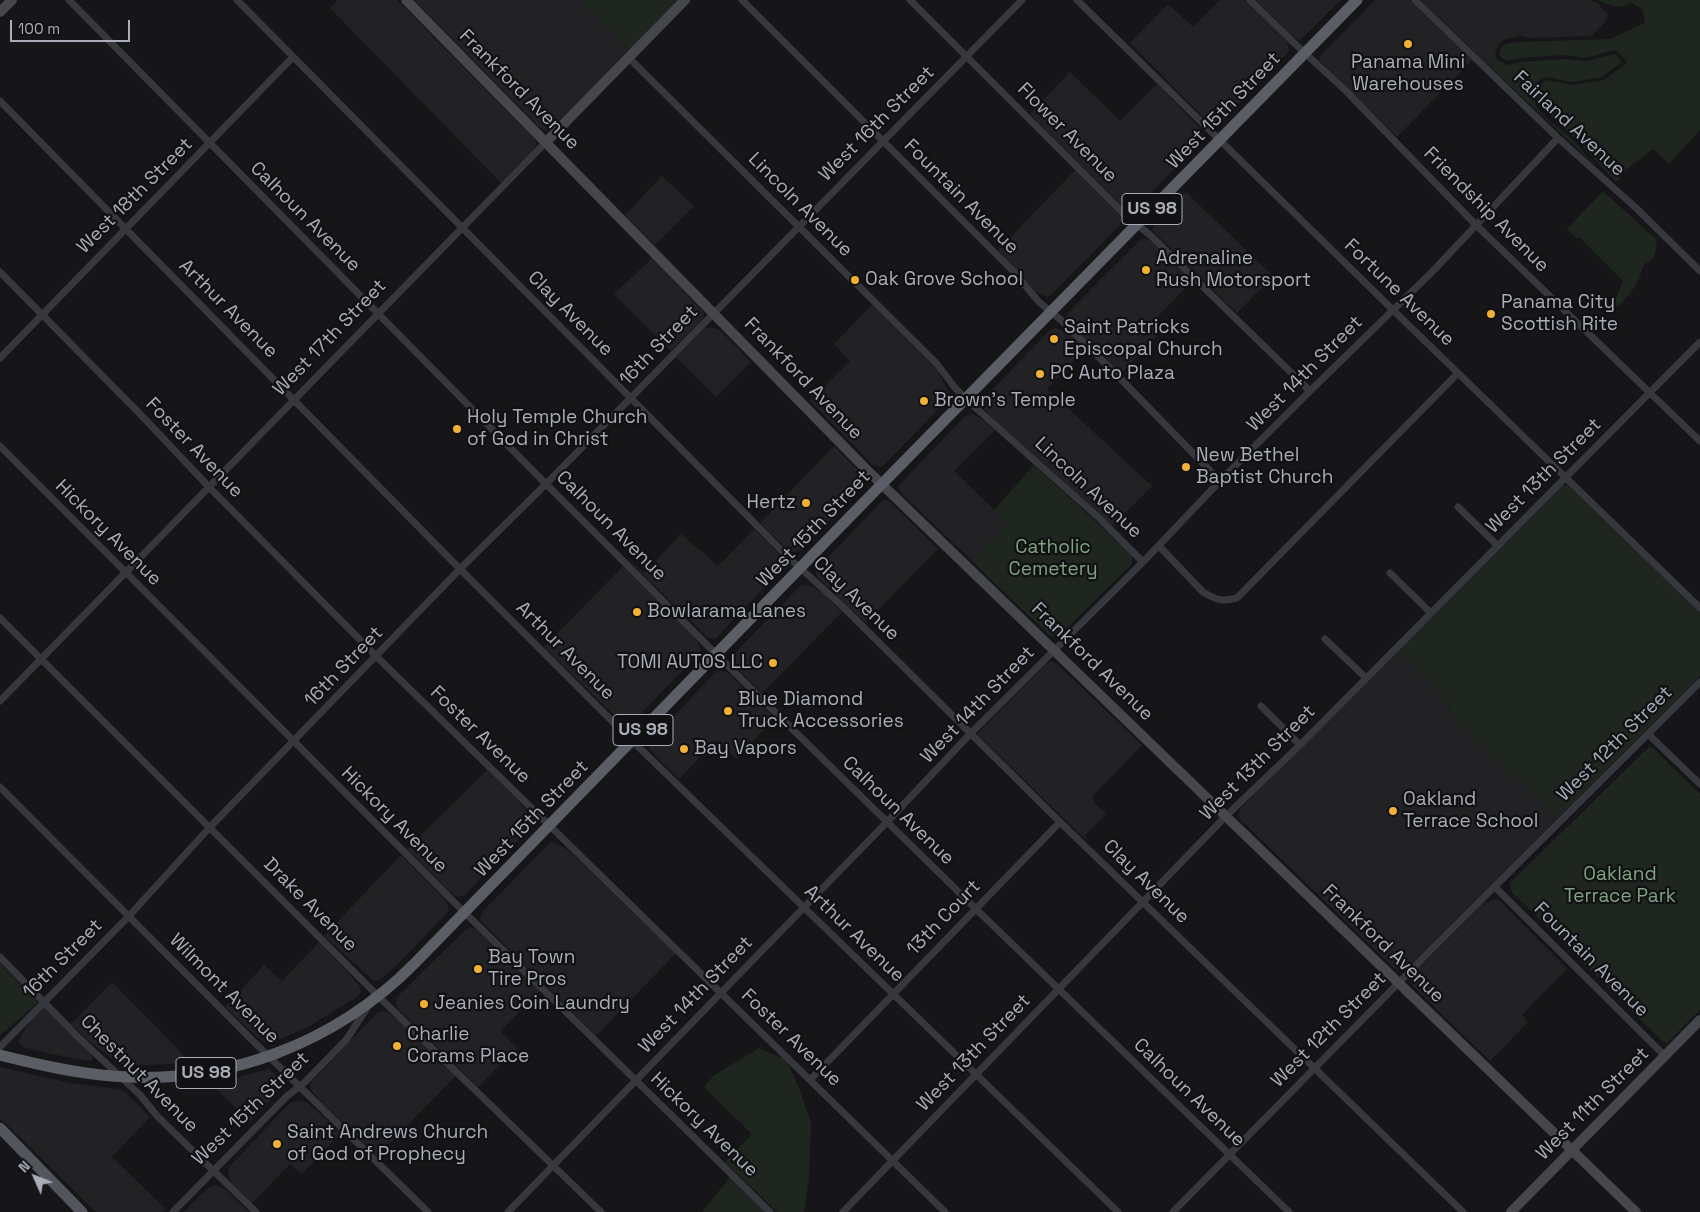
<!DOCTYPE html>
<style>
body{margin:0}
#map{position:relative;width:1700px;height:1212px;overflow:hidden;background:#161618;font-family:"Space Grotesk",sans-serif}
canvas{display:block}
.north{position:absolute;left:10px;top:1152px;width:50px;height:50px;-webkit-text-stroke:4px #111113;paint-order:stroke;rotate:314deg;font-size:14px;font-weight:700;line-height:20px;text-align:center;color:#a8adb8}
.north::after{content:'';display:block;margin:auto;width:18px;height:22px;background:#a8adb8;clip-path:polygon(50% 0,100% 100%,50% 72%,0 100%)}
.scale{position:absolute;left:10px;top:20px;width:120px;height:22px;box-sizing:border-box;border:2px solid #a8adb8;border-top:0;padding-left:6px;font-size:15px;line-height:18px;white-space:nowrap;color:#a8adb8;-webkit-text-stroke:4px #111113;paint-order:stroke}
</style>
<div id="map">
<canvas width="1700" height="1212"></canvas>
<div class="north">N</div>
<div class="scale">100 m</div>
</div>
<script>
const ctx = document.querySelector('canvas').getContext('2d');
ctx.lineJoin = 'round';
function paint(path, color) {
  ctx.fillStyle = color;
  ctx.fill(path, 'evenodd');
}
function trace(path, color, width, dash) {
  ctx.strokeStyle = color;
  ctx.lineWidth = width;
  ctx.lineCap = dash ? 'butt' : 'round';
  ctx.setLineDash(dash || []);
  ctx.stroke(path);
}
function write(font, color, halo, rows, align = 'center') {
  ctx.font = font + ' "Space Grotesk",sans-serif';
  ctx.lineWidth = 4.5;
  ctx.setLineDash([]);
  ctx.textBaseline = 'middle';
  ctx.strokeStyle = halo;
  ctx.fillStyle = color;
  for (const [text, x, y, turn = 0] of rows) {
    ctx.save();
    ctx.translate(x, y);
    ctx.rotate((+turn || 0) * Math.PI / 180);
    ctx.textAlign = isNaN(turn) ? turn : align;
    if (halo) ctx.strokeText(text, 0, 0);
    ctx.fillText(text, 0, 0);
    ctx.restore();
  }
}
paint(new Path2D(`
 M338,0H397L535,139L536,144L534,149L501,183L330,8Z
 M414,0H579L630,50L551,130L545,131L539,127Z
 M1220,0H1245L1287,42L1289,50L1288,53L1221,122L1215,125L1206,120L1130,43L1168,4L1193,27Z
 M1256,0H1341L1300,40L1294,38Z
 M1375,0H1410L1472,60L1397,137L1319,60L1321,55Z
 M1421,0H1590L1597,3L1608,14L1606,21L1591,36L1529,38L1520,36L1503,40L1498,45L1495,55L1496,57L1489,66Z
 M1070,72L1120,121L1157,84L1201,129L1203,134L1201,142L1134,210L1128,211L1121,206L1030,114Z
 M1075,170L1121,216V221L1120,225L1052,294L1047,297L1044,296L1035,291L998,250Z
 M662,176L694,206L655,245L625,215Z
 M1186,192L1273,276L1237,313L1152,230L1156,222Z
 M1142,238L1150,240L1192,281L1151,324L1160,333L1121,374L1068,322L1066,316L1069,312Z
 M652,258L704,313L703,319L671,351L614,294Z
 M872,305L937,370L950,394L947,400L884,465L879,467L873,465L810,401L850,361L834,344Z
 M712,327L721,331L751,362L716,397L676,357L704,329Z
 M1055,328L1067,331L1085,349L1047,389L1152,486L1112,526L995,421L982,406L984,398L1049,331Z
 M973,414L980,418L995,430L954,471L1008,523L971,560L901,493L898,486L965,416Z
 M834,446L864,476L865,483L801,550L797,552L789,551L760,523Z
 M885,500L890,502L938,549L865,623L817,577L815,571L881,502Z
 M754,529L780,555L784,562V567L716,638L712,639L707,637L628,560L629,559L644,573L681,534L718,566Z
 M623,566L695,637L701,651L634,721L627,725L622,723L544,647Z
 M802,584L810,585L823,593L842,612L762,693L734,665L732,661L733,655Z
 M1396,650L1447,702L1455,719L1557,819L1409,967L1399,970L1394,968L1241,820L1238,815L1241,808Z
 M1052,661L1056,663L1142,745L1092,797L1093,801L1106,814L1085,835L1087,841L977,734L1047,663Z
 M720,670L727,672L775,718L736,759L717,740L679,779L656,756L649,748L648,743L715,673Z
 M487,770L520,802L531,818L532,824L529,829L464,896L458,897L450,892L407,849Z
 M554,842L568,850L676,953L596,1036L480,920L482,912L549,844Z
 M401,855L444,898L448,905L449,911L395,967L380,980L374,981L324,936Z
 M1495,899L1499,900L1567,969L1522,1015L1528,1022L1490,1061L1413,986L1411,981L1415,972L1484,903Z
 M470,927L478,930L540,991L500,1031L517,1048L478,1087L398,1009L396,1002V998L463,932Z
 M319,942L359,985L361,992L357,997L306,1028L268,1044L257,1037L225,1007L264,965L282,981Z
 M112,982L180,1051L188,1063L149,1065L120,1064L91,1043L71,1024Z
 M42,1008L46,1009L92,1055L93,1060L88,1061L51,1054L26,1048L20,1044L19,1040L22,1034L31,1020Z
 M382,1011L387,1012L398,1020L456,1076L377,1156L323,1104L311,1090L310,1084L342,1049L378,1012Z
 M0,1067L71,1083L119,1089L126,1093L150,1117L112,1157L166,1209L162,1212H96L0,1118Z
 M269,1069L280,1079L281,1088L250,1122L211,1084Z
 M295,1101H300L309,1104L341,1133L302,1174L290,1164L252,1203L233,1185L228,1175L229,1167L290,1103Z
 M216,1185L226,1190L249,1212H184L208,1188Z`), '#222225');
paint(new Path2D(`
 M579,0H679L630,50Z
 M1598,0H1700V130L1669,164L1653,149L1634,163H1633L1616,182L1572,135L1542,108L1538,97L1540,86L1545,80L1572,85L1604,80L1627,63L1622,56L1615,50L1585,58L1564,55L1520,58L1507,61L1499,56C1502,42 1505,44 1518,42L1610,39L1645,23L1643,10L1631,2C1621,11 1610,5 1598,0Z
 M1615,54L1622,62L1602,77L1572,82L1545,77C1534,81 1532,97 1537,107C1544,119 1560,128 1569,137C1579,146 1587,156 1596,166L1489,66L1496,57L1497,60L1509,65L1521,62L1565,59L1587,61Z
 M1603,191L1650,234L1656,238C1657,246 1657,254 1651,260C1647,263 1645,263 1642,268C1641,271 1641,275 1639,279C1634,289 1626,300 1617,307L1614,303L1623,281L1579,237L1577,239L1567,229Z
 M1034,465L1132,555V564L1063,632L1052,637L1049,635L971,560L1008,523L994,510Z
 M1568,485L1700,613V676L1557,819L1455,719L1447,702L1396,650L1561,486Z
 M1649,747L1653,748L1700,794V1010L1667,1043L1662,1041L1511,891L1510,886L1511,882Z
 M0,963L38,1002C26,1014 13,1024 0,1035Z
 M759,1048L782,1058L787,1062L799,1088L811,1123L809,1177L804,1212H777L725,1162L752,1134L704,1087L713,1076Z
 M730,1177L767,1212H702Z`), '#1e261f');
trace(new Path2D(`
 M69,0L546,484L728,666L976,909L1289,1212
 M237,0L788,557L840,604L1060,822L1463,1212
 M742,0L1014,272L1039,302L1061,320L1113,371L1220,481
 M910,0L1124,214L1150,235L1310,391
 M1077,0L1393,310L1700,608
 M1250,0L1293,42L1345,90L1476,225L1700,441
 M1415,0L1558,138L1635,207L1700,271
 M629,58L937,364L956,389L977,409L1099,518L1143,562
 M0,101L460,569L620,729L1118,1212
 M0,272L142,416L209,487L377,657L945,1212
 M0,358L293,57
 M0,446L453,901L770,1212
 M1458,507L1497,545
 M1159,546L1203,592C1216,600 1222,602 1237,598L1458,373
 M1390,573L1431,613
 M0,618L379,997L601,1212
 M1325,639L1366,678
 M0,701L546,142
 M1261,706L1300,745
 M1648,734L1700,784
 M0,787L254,1042L428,1212
 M1495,887L1665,1056
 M0,957L78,1037L140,1095L158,1117L256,1212
 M0,1047L129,916L210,827L460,569L546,484L1022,0
 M810,1080L1060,822
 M173,1212L286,1097L305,1082L346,1040L369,1005
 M508,1212L887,822L970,734L1143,562L1220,481L1310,391L1433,271L1558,138
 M843,1212L1226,816L1300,745L1700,342
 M1173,1212L1429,952L1700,682`), '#37383d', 7);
trace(new Path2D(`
 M406,0L866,469L1636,1212
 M0,12L12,0
 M546,142L685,0
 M1511,1212L1700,1020`), '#45474d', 10);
trace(new Path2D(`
 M0,1128L82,1212`), '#53555c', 11);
trace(new Path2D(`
 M0,1055C36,1064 74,1073 112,1076C225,1086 336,1043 415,963L875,491L1357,0`), '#5b5e65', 11);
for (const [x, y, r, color] of [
 [1408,44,5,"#f2b134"],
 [1146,270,5,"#f2b134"],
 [855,280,5,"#f2b134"],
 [1491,314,5,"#f2b134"],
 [1054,339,5,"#f2b134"],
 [1040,374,5,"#f2b134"],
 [924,401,5,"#f2b134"],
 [457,429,5,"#f2b134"],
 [1186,467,5,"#f2b134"],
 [806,503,5,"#f2b134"],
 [637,612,5,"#f2b134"],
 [773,663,5,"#f2b134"],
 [728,711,5,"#f2b134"],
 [684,749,5,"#f2b134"],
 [1393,811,5,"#f2b134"],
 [478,969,5,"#f2b134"],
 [424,1004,5,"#f2b134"],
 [397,1046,5,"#f2b134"],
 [277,1144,5,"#f2b134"]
]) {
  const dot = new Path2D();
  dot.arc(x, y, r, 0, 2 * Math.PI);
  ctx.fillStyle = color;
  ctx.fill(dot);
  trace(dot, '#111113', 2);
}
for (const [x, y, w] of [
 [1152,209,60],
 [643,730,60],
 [206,1073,60]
]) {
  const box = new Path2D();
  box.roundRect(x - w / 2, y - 15.5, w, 31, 4);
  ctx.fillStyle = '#111113';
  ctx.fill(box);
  trace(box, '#a8adb8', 1);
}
write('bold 18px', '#a8adb8', null, [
 ["US 98",1152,209],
 ["US 98",643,730],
 ["US 98",206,1073]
]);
write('19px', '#a8adb8', '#111113', [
 ["Panama Mini",1408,63,"center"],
 ["Warehouses",1408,85,"center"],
 ["Adrenaline",1156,259],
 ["Rush Motorsport",1156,281],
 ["Oak Grove School",865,280],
 ["Panama City",1501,303],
 ["Scottish Rite",1501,325],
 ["Saint Patricks",1064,328],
 ["Episcopal Church",1064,350],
 ["PC Auto Plaza",1050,374],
 ["Brown's Temple",934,401],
 ["Holy Temple Church",467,418],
 ["of God in Christ",467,440],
 ["New Bethel",1196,456],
 ["Baptist Church",1196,478],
 ["Hertz",796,503,"right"],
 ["Bowlarama Lanes",647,612],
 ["TOMI AUTOS LLC",763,663,"right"],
 ["Blue Diamond",738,700],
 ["Truck Accessories",738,722],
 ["Bay Vapors",694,749],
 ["Oakland",1403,800],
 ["Terrace School",1403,822],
 ["Bay Town",488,958],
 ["Tire Pros",488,980],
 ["Jeanies Coin Laundry",434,1004],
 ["Charlie",407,1035],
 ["Corams Place",407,1057],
 ["Saint Andrews Church",287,1133],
 ["of God of Prophecy",287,1155]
], 'left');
write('19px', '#a8adb8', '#111113', [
 ["Frankford Avenue",519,90,45],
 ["West 15th Street",1224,111,-46],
 ["West 16th Street",877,124,-45],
 ["Fairland Avenue",1569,124,43],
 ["Flower Avenue",1067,133,45],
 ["West 18th Street",135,196,-45],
 ["Fountain Avenue",961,197,45],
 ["Lincoln Avenue",800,205,45],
 ["Friendship Avenue",1486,210,45],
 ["Calhoun Avenue",305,217,45],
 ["Fortune Avenue",1399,293,44],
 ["Arthur Avenue",228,309,45],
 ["Clay Avenue",570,314,45],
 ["West 17th Street",330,338,-46],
 ["16th Street",659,346,-46],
 ["West 14th Street",1305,374,-45],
 ["Frankford Avenue",803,379,46],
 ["Foster Avenue",194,448,46],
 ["West 13th Street",1544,476,-45],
 ["Lincoln Avenue",1088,488,43],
 ["Calhoun Avenue",611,526,45],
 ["West 15th Street",814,529,-46],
 ["Hickory Avenue",108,533,45],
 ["Clay Avenue",856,599,44],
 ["Arthur Avenue",565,651,45],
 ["Frankford Avenue",1092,662,44],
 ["16th Street",344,667,-46],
 ["West 14th Street",978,705,-46],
 ["Foster Avenue",480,735,44],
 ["West 12th Street",1615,744,-45],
 ["West 13th Street",1258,763,-45],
 ["Calhoun Avenue",898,811,44],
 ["West 15th Street",532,819,-46],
 ["Hickory Avenue",394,820,45],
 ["Clay Avenue",1146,882,44],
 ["Drake Avenue",310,905,45],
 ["13th Court",944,918,-46],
 ["Arthur Avenue",854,934,44],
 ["Frankford Avenue",1383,944,44],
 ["16th Street",63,959,-45],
 ["Fountain Avenue",1591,960,45],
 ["Wilmont Avenue",224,989,45],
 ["West 14th Street",696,995,-46],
 ["West 12th Street",1329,1030,-45],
 ["Foster Avenue",791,1038,44],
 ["West 13th Street",974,1053,-46],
 ["Chestnut Avenue",139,1074,45],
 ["Calhoun Avenue",1189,1093,44],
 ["West 11th Street",1593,1104,-45],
 ["West 15th Street",251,1109,-44],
 ["Hickory Avenue",704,1125,44]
]);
write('19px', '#7fa381', '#111113', [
 ["Catholic",1053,548],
 ["Cemetery",1053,570],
 ["Oakland",1620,875],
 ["Terrace Park",1620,897]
]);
</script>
